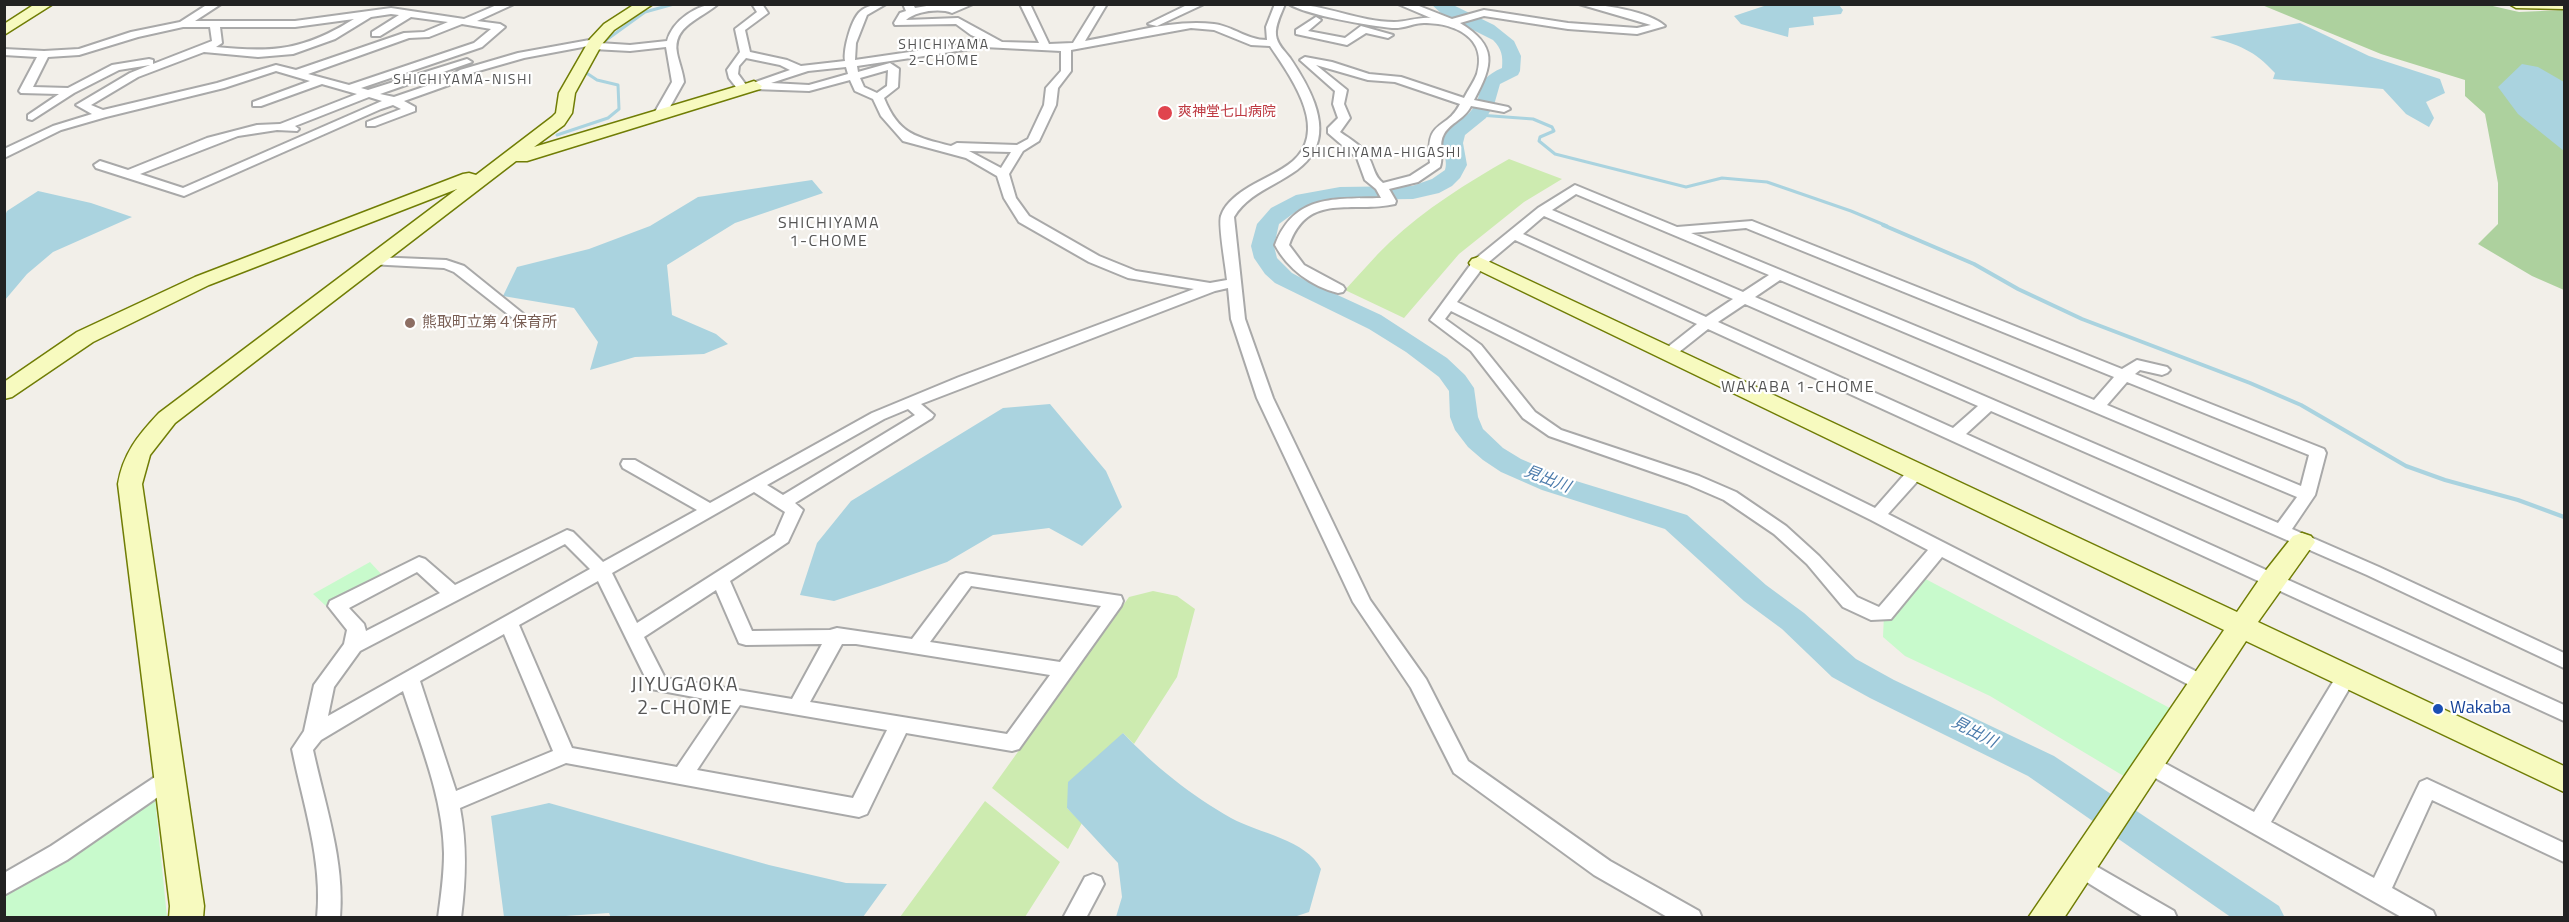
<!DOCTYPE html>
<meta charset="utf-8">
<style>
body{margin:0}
#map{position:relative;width:2569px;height:922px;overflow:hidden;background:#f2efe9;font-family:"Titillium Web",sans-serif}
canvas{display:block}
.frame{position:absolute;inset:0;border:6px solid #222;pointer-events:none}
</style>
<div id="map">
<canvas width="2569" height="922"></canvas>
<div class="frame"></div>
</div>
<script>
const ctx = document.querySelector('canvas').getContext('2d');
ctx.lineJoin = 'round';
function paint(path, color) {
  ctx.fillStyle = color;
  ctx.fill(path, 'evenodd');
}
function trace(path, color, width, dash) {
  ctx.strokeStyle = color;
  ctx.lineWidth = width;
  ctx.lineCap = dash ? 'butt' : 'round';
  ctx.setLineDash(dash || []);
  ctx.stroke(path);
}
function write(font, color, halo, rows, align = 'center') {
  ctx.font = font + ' "Titillium Web","Noto Sans JP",sans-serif';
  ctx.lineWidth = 4.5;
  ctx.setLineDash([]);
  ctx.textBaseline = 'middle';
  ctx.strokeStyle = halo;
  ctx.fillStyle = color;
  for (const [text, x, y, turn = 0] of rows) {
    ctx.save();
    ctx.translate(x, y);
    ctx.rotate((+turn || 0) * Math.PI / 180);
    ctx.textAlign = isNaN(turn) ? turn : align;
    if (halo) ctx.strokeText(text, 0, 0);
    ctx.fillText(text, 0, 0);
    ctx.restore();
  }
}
paint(new Path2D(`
 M1509,159L1562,179L1524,202L1459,254L1404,318L1345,290C1360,274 1374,257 1390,242C1425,209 1467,183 1509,159Z
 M1153,591L1177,596L1195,609L1177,677L1134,744L1123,733L1067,808L1082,823L1068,849L992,788L1129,597Z
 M985,801L1060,862L1025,917H900Z`), '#cdebb0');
paint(new Path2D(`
 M2484,4L2519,12L2564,10V290L2532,276L2478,244L2498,224V183L2485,114L2465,96V80L2381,54L2262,5Z`), '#add19e');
paint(new Path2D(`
 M370,562L383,576L326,606L313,594Z
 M1918,575L2183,715L2137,784L1990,696L1905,656L1883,637L1884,614Z
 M155,799L167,917L5,918V890Z`), '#c8facc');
paint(new Path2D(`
 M1770,4L1839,5L1843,10L1841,14L1813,17L1814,25L1789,28L1788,37L1741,24L1734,16Z
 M2300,23L2369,56L2440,79L2445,93L2426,102L2434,118L2429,127L2406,114L2383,89L2273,79L2275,73C2254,50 2239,45 2210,37Z
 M2522,64L2538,67L2564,82V151L2518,114L2498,87Z
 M812,180L823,193L735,223L667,265L672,315L716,334L728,344L704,354L635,357L590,370L598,342L574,308L503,296L517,267L589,249L650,226L698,197Z
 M38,191L91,203L132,217L53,252L27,274L5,300L4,218L7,211Z
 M1050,404L1106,471L1122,507L1082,546L1049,528L993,535L947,562L880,586L834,601L800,595L817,543L851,501L1003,408Z
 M1123,733C1153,765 1192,796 1231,818C1258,833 1307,840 1321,869L1309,912L1291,918L1116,917L1122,897L1118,863L1067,808L1068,782Z
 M549,803L769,865L846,883L887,884L863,917L611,918L609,913L551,917H504L491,816Z`), '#aad3df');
trace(new Path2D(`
 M602,43L645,12L674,4
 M1479,115L1533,119L1552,127L1554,131L1540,137L1539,141L1555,154L1686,187L1722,178L1767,182L1851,211L1887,226
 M557,135L608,118L619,109L618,85L597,80L585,72L587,69`), '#aad3df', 3);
trace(new Path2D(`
 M1883,225L1974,264L2018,289L2082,319L2250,383L2301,405L2406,466L2445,480L2518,500L2564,517`), '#aad3df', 4);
paint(new Path2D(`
 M1431,4H1451L1494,25L1514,41L1521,56L1520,71L1518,75L1500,84L1494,105L1486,118L1465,135L1463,143L1467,165L1460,178L1452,186L1439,193L1413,199L1340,200L1312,204L1294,213L1279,224L1274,246L1277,258L1292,273L1305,280L1381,315L1447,358L1465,375L1474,388L1478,417L1483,429L1503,448L1521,459L1563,477L1687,515L1766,585L1804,613L1856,659L1894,680L2054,756L2279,906L2285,918H2232L2028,776L1870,698L1832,677L1782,629L1744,601L1665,529L1542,490L1501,472L1483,460L1468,447L1455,430L1450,417L1449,391L1439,377L1406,352L1369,329L1275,283L1265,274L1254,258L1251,246L1257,224L1271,208L1296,195L1340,187L1412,186L1432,179L1445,170C1449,158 1439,149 1443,137C1448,124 1461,121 1470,112C1487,94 1470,82 1502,68C1503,56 1502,49 1493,40L1443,15Z`), '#aad3df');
const street = new Path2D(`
 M208,4H221L195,21H295L391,8L464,19L499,4H514L477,21L500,24L505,27L482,47L361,88L368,90L467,59L472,62L380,94L394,97L441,81L460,70L518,53L595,39L599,40V43L630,45L667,41C673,20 697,4 718,4C701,19 672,26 677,53C679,63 683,72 684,82L666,114L660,117L654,114L656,110L672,82L666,47L630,51L593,49L588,46L524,58L468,74L449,85L404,101L415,107V111L375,126H367V122L401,109L393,105L381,109L184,196L96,168L94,165L100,161L128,170L207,138L257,125L280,124L357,94L322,84L261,106H253V102L310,81L276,71L224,88L106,117L61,130L4,158V149L53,126L92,114L76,105L130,73L150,65L119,70L74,93L32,120L28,119V115L59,94L21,93L19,91L37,57L4,55V49L44,51L79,49L131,32L180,22ZM391,14L399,15L372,32V36H380L411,17L448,22L424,32L404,33L296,70L276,65L217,83L103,110L91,105L138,77L204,52L258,57L293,54L335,39L371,17ZM354,19C304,50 274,53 216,47L222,43L220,27H295ZM462,24L491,29L474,43L349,85L308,74L409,38L429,37ZM183,27H210L212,41L153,64V60L149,59L112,65L68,88L33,87L48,57L79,55L138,37ZM369,97L382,101L183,188L140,174L238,136L277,130L297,131L299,129L295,126Z
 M752,4H762L768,13L745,30L750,52L787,60L801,66L845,61C843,49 852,16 862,10C869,5 877,4 886,4L867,15L856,43L855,60L985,41L971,35L956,24L895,25L894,23L900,13L906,11L903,4H913L915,8L938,4H973L952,13C940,8 916,11 906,20L958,18L1002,42L1039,43L1020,4H1030L1049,44L1073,43L1097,4H1107L1085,41C1126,34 1172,19 1214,24C1232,26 1247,40 1267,40L1266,27L1275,4H1285C1281,14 1275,25 1276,35C1277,45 1285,51 1290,58C1307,83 1330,122 1314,151C1297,182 1253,185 1234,217L1245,319L1273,398L1370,600L1426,679L1468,761L1610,861L1699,911L1702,918H1669L1594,875L1454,773L1411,688L1353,602L1257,398L1231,319L1228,288L1215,291L921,404L934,415L932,418L795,503L803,510L788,542L730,581L752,631L830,630L837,628L912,639L960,575L966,573L1121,596L1123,601L1121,606L1019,749L1012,751L906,733L867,814L859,817L566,763L460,808C467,845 466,879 461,918H438C441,896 444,875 444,853C443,797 420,743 403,691L321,740L313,750C325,805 345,862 340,918H317C323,861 303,804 292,749L304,731L314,685L344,644L347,630L328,606L330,601L419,557L425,559L455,585L567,530L573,532L603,562L697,510L623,468L621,464L623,460H635L710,503L872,413L959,377L1194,289L1128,278L1089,262L1019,222L1004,198L997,176L966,158L903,141L881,116L873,99L855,91L850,80L809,91L754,89L748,86L750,84L790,70L780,65L746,58L739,66L738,74L749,89L747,91H739L729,78L727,70L740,52L735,29L757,12ZM1191,28L1214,30L1251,45L1270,46C1290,76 1330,129 1293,161C1280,172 1264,178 1249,187C1239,193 1225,203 1221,216C1218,225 1226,268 1227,280L1210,283L1136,271L1099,256L1029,216L1016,198L1009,174L1023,151L1039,141L1056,105L1058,88L1071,71V50ZM984,47L1061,51V71L1046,88L1044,105L1028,139L1017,145L957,143L951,146C916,137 899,135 884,98L898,87L899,69L890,63L858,72L857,66ZM846,67L848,74L809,85L771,83L808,71ZM888,70L887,86L877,93L864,87L860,78ZM969,151L1011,152L1001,168ZM908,409L915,415L783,495L767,485L884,419ZM754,492L785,512L775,535L637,623L612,573ZM565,544L590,569L328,716L334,687L360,651ZM417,572L440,593L366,631L364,624L349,608ZM598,581L651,689L721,702L677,767L572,748L519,625ZM971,586L1101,606L1060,662L930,642ZM716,590L739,643L746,645L822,644L792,699L665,678L644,637ZM504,634L553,751L456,791L420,681ZM842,644H856L1050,675L1007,734L810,702ZM740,705L887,730L853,798L697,770Z
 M1189,4H1204L1157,26L1148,24Z
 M1289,4C1325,4 1359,22 1394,22C1407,22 1418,17 1431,18L1398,4H1414L1452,19L1484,10L1568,23L1637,28L1651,25L1579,4C1601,4 1649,11 1665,26L1637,34L1568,29L1484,16L1460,23C1498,46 1493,65 1474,100L1508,107L1510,109L1504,112L1471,106C1464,120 1451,122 1444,134C1438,144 1444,156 1440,167L1418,182L1389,189L1396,201L1395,204C1352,214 1308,191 1289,245L1304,265L1343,286L1345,289L1343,292L1338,293C1311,286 1288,269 1275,245C1294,194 1335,199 1381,198L1376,189L1365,180L1357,158L1328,133V128L1338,118L1333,104L1335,91L1300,60L1305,57L1332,62L1369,74L1401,77L1464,98C1468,90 1474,82 1477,74C1488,37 1454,23 1424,23C1414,23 1403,29 1392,28C1371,26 1306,15 1289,4ZM1316,65L1368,80L1395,82L1460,104C1446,132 1425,117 1430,163L1410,176L1383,183C1374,176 1374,167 1369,158C1363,146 1350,139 1340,132L1350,118L1344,104L1347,90Z
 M1316,17L1321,20L1308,31L1345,38L1361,26L1393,35L1388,38L1366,33L1347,45L1296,34V30Z
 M1575,185L1677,227L1752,221L2122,369L2137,360L2167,367L2170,370L2167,373L2162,375L2140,370L2135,374L2324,449L2326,453L2315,495L2292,529L2379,567L2564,653V668L2367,575L1991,411L1966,434L2564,705V721L1708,329L1674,356H1664L1662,353L1664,350L1697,324L1515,240L1484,266L1457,302L1875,508L1911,467H1923L1925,471L1923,475L1888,514L2209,678L2212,683L2209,688L2202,690L2195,688L1942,557L1891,619L1871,620L1843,607L1807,564L1774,534L1724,500L1687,484L1549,436L1523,418L1471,351L1430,320L1474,260L1538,208ZM1576,194L1769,275L1743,292L1552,210ZM1544,216L1733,299L1706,317L1523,234ZM1746,228L2114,377L2094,400L1691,233ZM1780,280L2297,497L2278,523L1755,297ZM1745,304L1978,406L1953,428L1718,322ZM1451,311L1871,520L1928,550L1879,607L1857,597L1819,556L1786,526L1736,492L1699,476L1561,430L1535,412L1481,345L1445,319ZM2127,382L2309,455L2301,486L2107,405Z
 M374,257L446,260L464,266L526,316L519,320L514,319L454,272L444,268L369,264L367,261L369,258Z
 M2346,670L2353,672L2356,677L2271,822L2374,878L2420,782L2427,779L2564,843V862L2432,800L2392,888L2433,911L2436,918H2403L2143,771L2140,765L2143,759L2150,757L2157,759L2254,812L2339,672Z
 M171,769L178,771L182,777L178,783L67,860L4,895V873L51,846L164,771Z
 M2080,857L2174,911L2177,918H2145L2072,873L2069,866L2072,859Z
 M1093,874L1101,877L1104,884L1086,918H1063L1085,877Z`);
const secondary = new Path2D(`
 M35,4H53L4,35V24Z
 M635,4H653L614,30L602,44L575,93L572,113L564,125L534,147L748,83L754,81L762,86L760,89L527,161H516L175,423L150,455L142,484L204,906L203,918H169L170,906L118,484C123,454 138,435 159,413L457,189L209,285L93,342L12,397L4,399V382L77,332L195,277L463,174L469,173L476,175L552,117L556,113L559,93L590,39L604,24Z
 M2509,4H2564V9L2516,8Z
 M1479,257L2237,612L2263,574L2293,536L2302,533L2311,536L2315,542L2258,622L2564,766V792L2246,641L2064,918H2028L2224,630L1472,267L1469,263L1472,259Z`);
trace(street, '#a9a9a9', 4);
trace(secondary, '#707d05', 3);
paint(street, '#fff');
paint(secondary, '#f7fabf');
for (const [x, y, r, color] of [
 [1165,113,8,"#e0444e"],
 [410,323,6,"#8d6e63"],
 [2438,709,6,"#1a4fb4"]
]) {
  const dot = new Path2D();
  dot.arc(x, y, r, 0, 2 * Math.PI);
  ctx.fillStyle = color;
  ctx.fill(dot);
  trace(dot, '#fff', 2);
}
ctx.letterSpacing = '1.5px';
write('14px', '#555', '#fff', [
 ["SHICHIYAMA",944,46],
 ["2-CHOME",944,62],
 ["SHICHIYAMA-NISHI",463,81],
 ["SHICHIYAMA-HIGASHI",1382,154]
]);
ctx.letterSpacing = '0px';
write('14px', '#be3a42', '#fff', [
 ["爽神堂七山病院",1178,113]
], 'left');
write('15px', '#785e54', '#fff', [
 ["熊取町立第４保育所",422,323]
], 'left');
ctx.letterSpacing = '1.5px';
write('16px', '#555', '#fff', [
 ["SHICHIYAMA",829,224],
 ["1-CHOME",829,242],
 ["WAKABA 1-CHOME",1798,388]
]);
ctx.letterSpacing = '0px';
write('italic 16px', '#4a7aab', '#fff', [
 ["見出川",1547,480,21],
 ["見出川",1974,733,27]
]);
write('18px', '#164399', '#fff', [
 ["Wakaba",2450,709]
], 'left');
ctx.letterSpacing = '1.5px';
write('20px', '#555', '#fff', [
 ["JIYUGAOKA",685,686],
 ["2-CHOME",685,709]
]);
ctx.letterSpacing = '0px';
</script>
